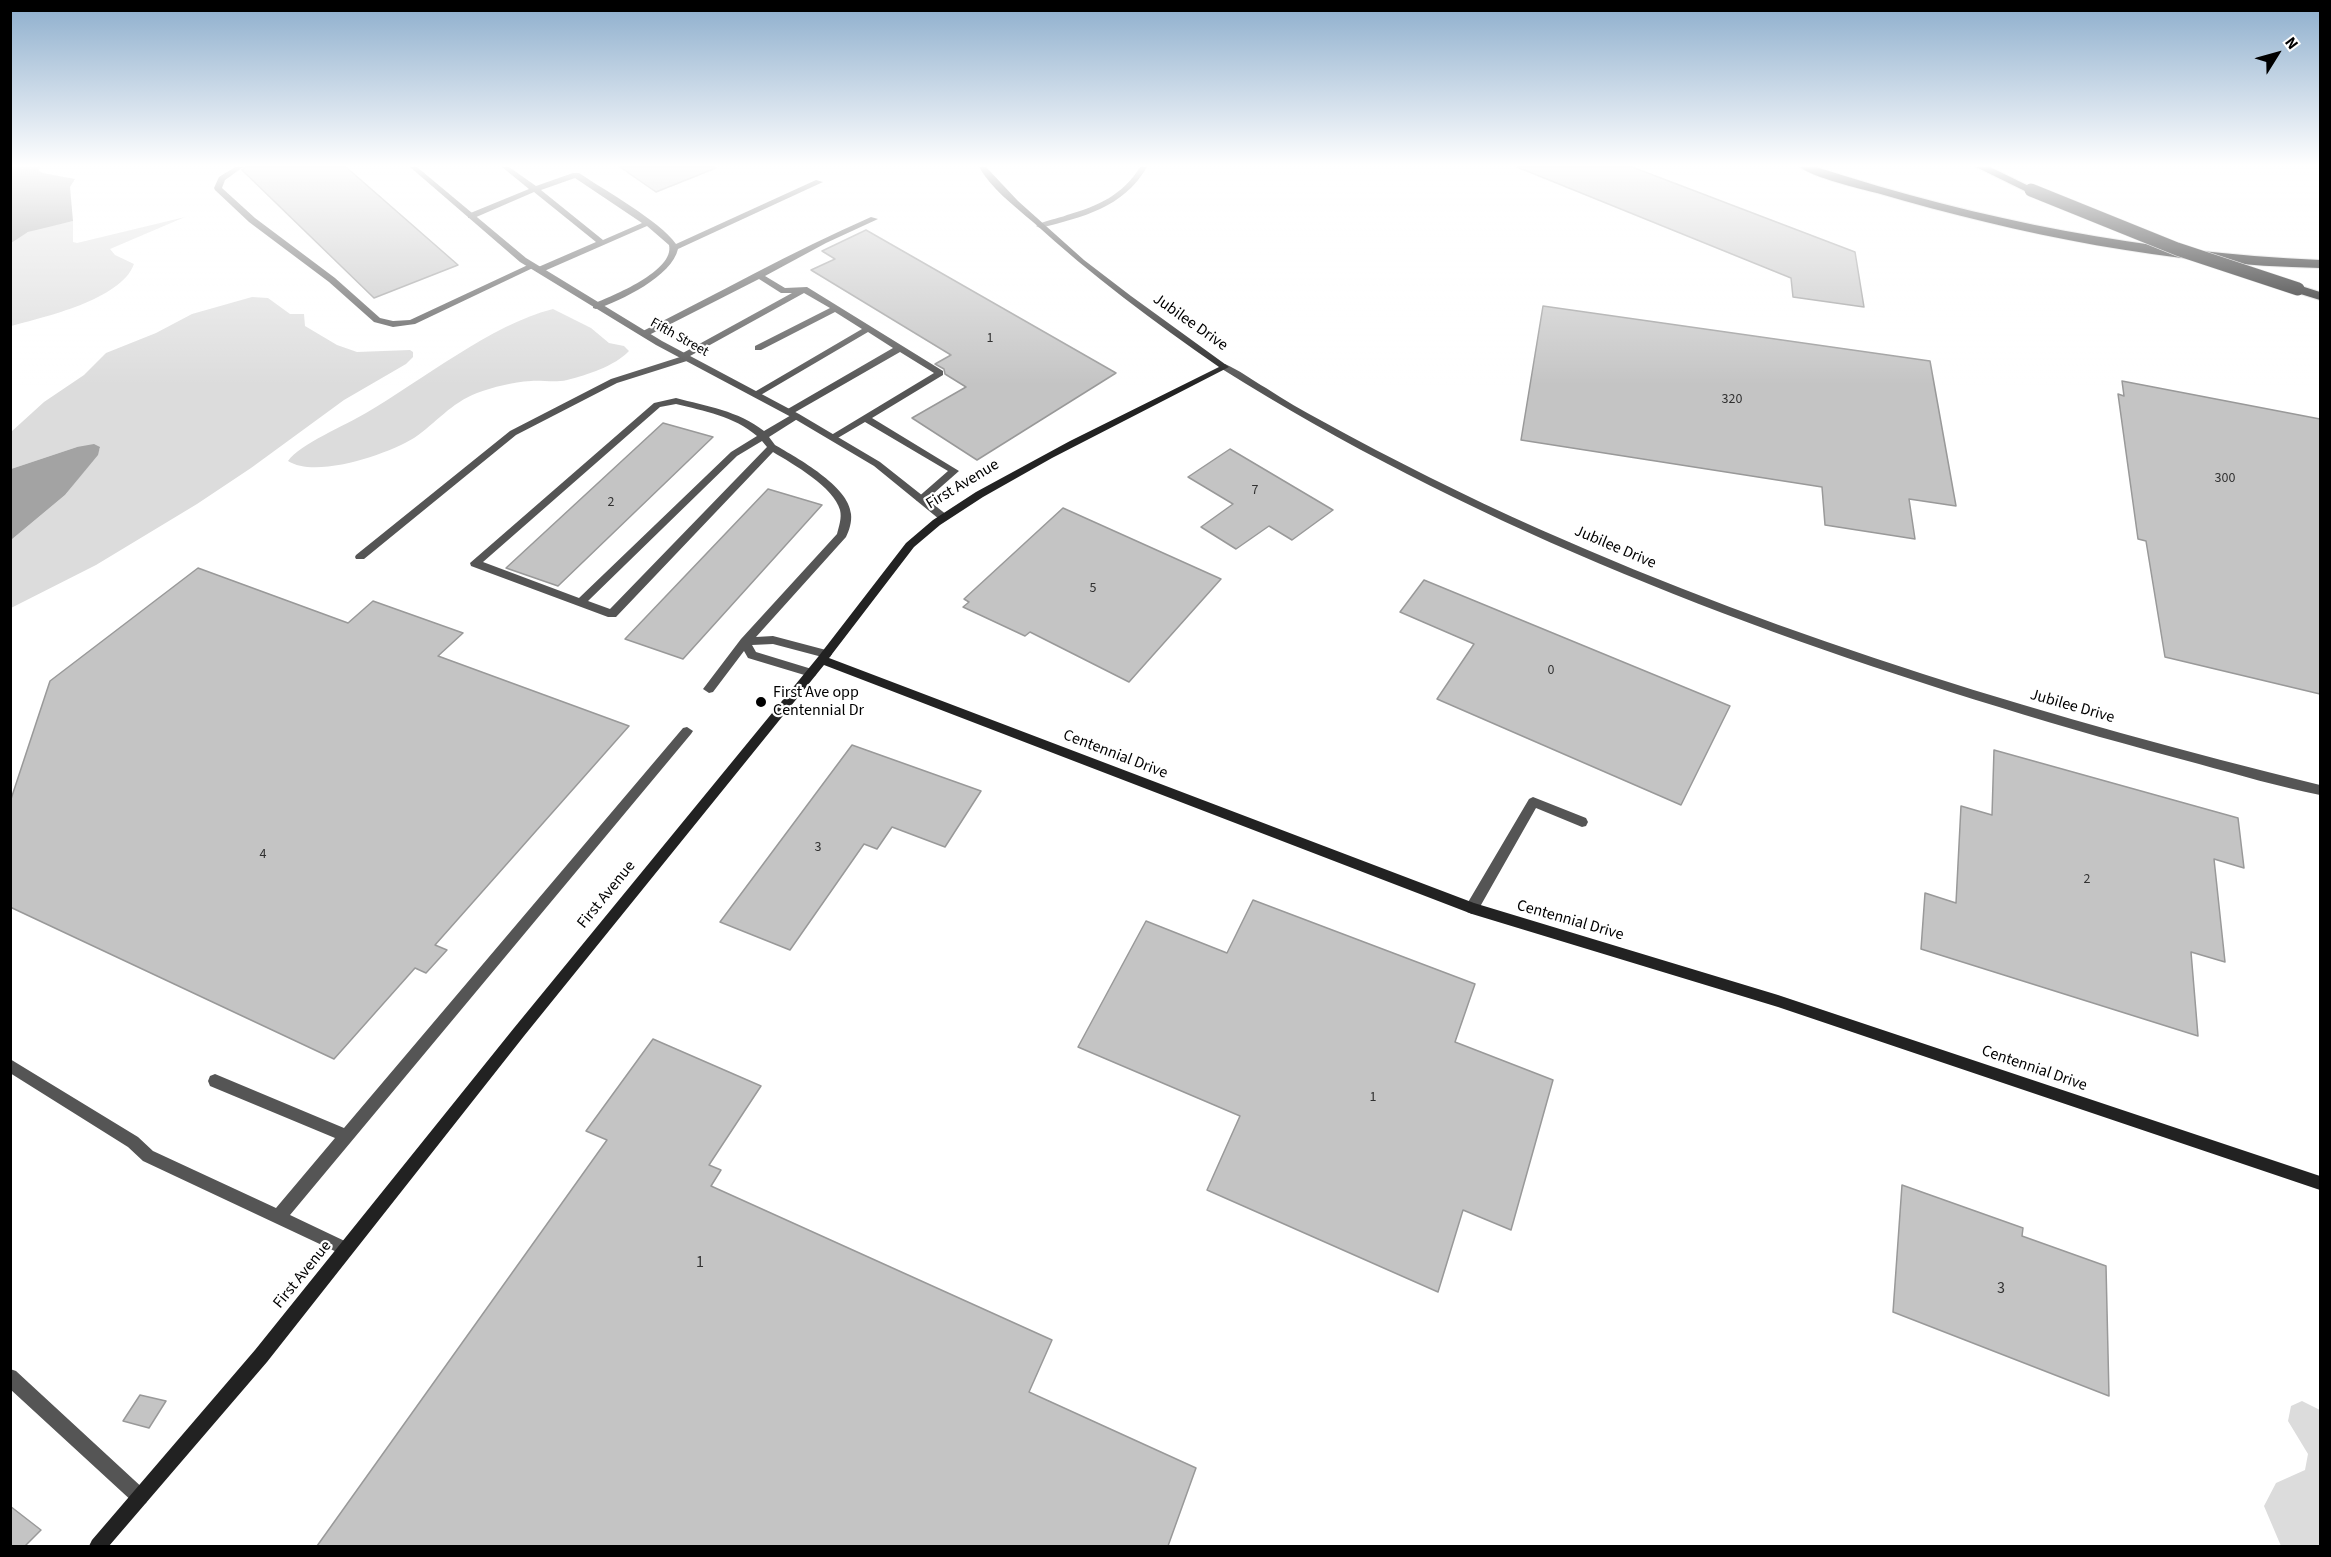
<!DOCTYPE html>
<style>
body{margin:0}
#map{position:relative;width:2331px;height:1557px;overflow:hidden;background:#fff;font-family:"Source Sans 3",sans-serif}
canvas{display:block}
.frame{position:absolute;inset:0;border:12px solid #000;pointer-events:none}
.north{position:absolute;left:2247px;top:24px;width:60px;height:60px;-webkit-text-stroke:4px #fff;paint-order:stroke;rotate:53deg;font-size:16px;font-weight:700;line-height:24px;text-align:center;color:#000}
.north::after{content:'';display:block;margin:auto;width:21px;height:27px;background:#000;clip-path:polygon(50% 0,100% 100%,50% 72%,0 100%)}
</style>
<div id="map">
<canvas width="2331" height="1557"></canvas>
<div class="frame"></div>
<div class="north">N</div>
</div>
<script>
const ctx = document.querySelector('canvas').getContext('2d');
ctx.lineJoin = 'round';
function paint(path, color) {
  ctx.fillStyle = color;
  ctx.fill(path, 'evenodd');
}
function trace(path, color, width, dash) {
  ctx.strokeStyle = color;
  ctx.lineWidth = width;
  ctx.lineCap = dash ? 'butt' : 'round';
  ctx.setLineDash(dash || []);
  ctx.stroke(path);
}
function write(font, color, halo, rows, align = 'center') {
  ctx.font = font + ' "Source Sans 3",sans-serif';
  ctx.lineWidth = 4.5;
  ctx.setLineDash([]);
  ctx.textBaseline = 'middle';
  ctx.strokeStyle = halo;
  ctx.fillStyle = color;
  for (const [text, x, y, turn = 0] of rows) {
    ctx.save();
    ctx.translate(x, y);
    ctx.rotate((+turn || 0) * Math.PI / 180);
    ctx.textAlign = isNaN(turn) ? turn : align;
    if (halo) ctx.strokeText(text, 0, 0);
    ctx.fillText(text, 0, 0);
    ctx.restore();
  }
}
paint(new Path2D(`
 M185,217L110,249L115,255L134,264C121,300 44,317 11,326V243C26,228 52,226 73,221V242L77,243Z
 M252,297L268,298L290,314H304L305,326L337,345L357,352L410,350L413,352V357L406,364L344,400L251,468L197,504L96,565L11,608V540L65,495L97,455L100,448L77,447L11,469V432L44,402L84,375L106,353L156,333L192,314Z
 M553,309L591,328L609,343L624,346L629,351C615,366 587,375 567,380C555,383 542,380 531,381C512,382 494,387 477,393C451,403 436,423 414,438C388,454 316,479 288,461C300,444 346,425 366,413C421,381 492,324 553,309Z
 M2302,1401L2320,1410V1546H2281L2264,1506L2276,1483L2305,1470L2308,1454L2288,1421L2291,1406Z`), '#dcdcdc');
paint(new Path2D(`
 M11,167H40L39,171L43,173L75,179L70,187L73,221L28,232L11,243Z
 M94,444L100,447L98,455L65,495L11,540V469L77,447Z`), '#a3a3a3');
const building = new Path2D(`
 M245,167H346L458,265L374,298L242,170Z
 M620,167H715L716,168L656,192Z
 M1517,167H1632L1855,252L1864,307L1793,297L1791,278Z
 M866,230L1116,373L977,460L912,418L966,387L945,374L944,369L935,364L951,355L811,270L835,259L822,251Z
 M1543,306L1930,361L1956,506L1909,499L1915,539L1825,525L1822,487L1521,440Z
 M2122,381L2320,419V694L2165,657L2146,541L2138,539L2118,394L2124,396Z
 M663,423L713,437L558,586L506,568Z
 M1230,449L1333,510L1292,540L1269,526L1236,549L1201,527L1233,504L1188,477Z
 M768,489L822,505L683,659L625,639Z
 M1063,508L1221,579L1129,682L1030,632L1025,636L963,607L969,602L964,599Z
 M198,568L348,623L373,601L463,633L438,656L629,726L435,945L447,950L426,973L415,968L334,1059L10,907V802L50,681Z
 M1424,580L1730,706L1681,805L1437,699L1474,644L1400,612Z
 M852,745L981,791L945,847L892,827L877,849L864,844L790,950L720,922Z
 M1994,750L2238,818L2244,868L2214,859L2225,962L2191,952L2198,1036L1921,949L1925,893L1956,903L1961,806L1992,815Z
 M1253,900L1475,984L1455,1042L1553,1080L1511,1230L1463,1210L1438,1292L1207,1190L1240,1116L1078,1047L1146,921L1227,953Z
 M653,1039L761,1086L709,1165L721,1170L711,1186L1052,1340L1029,1392L1196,1468L1168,1546H317L607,1140L586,1131Z
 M1902,1185L2023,1228L2022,1236L2106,1266L2109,1396L1893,1312Z
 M140,1395L166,1401L149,1428L123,1421Z
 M10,1506L41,1530L25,1546H10Z`);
paint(building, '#c4c4c4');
trace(building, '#999', 1.5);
const highway = new Path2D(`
 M1800,167H1816C1984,221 2143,252 2320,260V268C2170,265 2021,235 1877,193C1861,189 1811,177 1800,167Z
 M1976,167H1990L2037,190L2031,193L2027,192Z
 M2298,285L2320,292V300L2294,292L2292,289Z`);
trace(highway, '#dbdbdb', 2);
paint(new Path2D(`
 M235,167H243L225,180L222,188L255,218L335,278L380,318L393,321L410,320L530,264L537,266L415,324L393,327L374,322L329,282L249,222L215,190L214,188L219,177Z
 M502,167H509L536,186L573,173H579C604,190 660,221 676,244L816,180L823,182L678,249C672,276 621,301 596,309L593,308V304C612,296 675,271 669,245L647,226L542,272H536V268L596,242L534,192L474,218H468V214L529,189ZM575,178L642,223L603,240L541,190Z
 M871,217L878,219L826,243L765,276L785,288L807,287L943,371V375L872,418L959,471L925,501H917L916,499L948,471L865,422L836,439L833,440L828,437L934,373L900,352L792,414H786V410L893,348L868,332L759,396L756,397L751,394L862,329L835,312L761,350H755V346L830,308L804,293L690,356V360L617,383L516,435L364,559H356L355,557L356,555L510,431L611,379L680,357L681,354L792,293H781L759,279L647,336H641V332C717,294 793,251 871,217Z
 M676,398C706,406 739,411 764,431L793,414H799V418L769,437L775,445C797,458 849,486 851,514C852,522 849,531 846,537L756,637L773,636L826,650L832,654L830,657L826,658L773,644L752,645L756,652L815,670L817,673L815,676L811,677L748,658L744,651L713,692L709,693L703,689L741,639L837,534C839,526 842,518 840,510C834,487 793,464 773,452L616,617H608L471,566L470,563L654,403ZM676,404C704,411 734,416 757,436L731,452L579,598L483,562L660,407ZM762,441L767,447L610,609L588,601L737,456Z
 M687,727L693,731L691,734L290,1215L351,1244L354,1249L351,1254L346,1257L341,1254L143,1161L128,1147L10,1073V1059L138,1137L153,1151L276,1208L335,1138L210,1086L208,1081L210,1076L215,1074L344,1128L683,728Z
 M1533,797L1586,818L1588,822L1586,826L1582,827L1536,808L1477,912L1472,914L1467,912L1466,908L1467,904L1529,799Z
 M10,1369L16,1371L146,1491L149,1497L146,1503L140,1506L134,1503L10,1389Z`), '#555');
paint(new Path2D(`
 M410,167H417L526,258L662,341L799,414L880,462L947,515V519H939L874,466L793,418L656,345L520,262Z
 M1140,167H1147C1123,208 1083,217 1040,228L1036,226C1045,220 1057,219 1067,215C1098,206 1123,195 1140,167Z
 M1225,364C1239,370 1252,380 1266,388C1284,400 1303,411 1322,421C1393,460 1465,496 1539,529C1791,641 2053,719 2320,785V795C2280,787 2239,775 2199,764C2132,746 2066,728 1999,707C1729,624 1462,520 1222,369V365Z`), '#555');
paint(new Path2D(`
 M979,167H986L1018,201L1084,260L1131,296L1229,367L1052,458L983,497L940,525L914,547L829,658L1474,903L1778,995L2320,1176V1190L1778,1007L1472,914L824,665L524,1036L267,1362L109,1546H89L92,1540L255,1350L514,1028L818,657L906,543L933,520L976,492L1070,441L1219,367C1154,322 1091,275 1033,222C1014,206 991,188 979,167Z`), '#222');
paint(highway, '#000');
const highwayBridge = new Path2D(`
 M2031,190L2177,249L2298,289`);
trace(highwayBridge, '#dbdbdb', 14, []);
trace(highwayBridge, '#000', 13);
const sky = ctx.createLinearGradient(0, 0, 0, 385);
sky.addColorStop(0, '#8cadcc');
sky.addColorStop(0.43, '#fff');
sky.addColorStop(1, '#ffffff00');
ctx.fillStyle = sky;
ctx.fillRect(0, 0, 2331, 385);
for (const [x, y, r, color] of [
 [761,702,6,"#000"]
]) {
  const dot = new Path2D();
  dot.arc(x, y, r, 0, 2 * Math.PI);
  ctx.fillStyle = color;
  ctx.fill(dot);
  trace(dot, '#fff', 2);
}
write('14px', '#000', '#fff', [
 ["Fifth Street",679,338,29]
]);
write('14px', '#313131', null, [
 ["1",990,339],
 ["320",1732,400],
 ["300",2225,479],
 ["7",1255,491],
 ["2",611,503],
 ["5",1093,589],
 ["0",1551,671],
 ["3",818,848],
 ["4",263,855],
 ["2",2087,880],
 ["1",1373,1098]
]);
write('16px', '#000', '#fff', [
 ["Jubilee Drive",1190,323,35],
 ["First Avenue",963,485,-31],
 ["Jubilee Drive",1615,548,23],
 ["Jubilee Drive",2072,707,16],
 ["Centennial Drive",1115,755,21],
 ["First Avenue",607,895,-51],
 ["Centennial Drive",1570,921,16],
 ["Centennial Drive",2034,1069,19],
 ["First Avenue",303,1275,-51]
]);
write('16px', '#000', '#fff', [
 ["First Ave opp",773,693],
 ["Centennial Dr",773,711]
], 'left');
write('16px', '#313131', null, [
 ["1",700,1263],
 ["3",2001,1289]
]);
</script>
